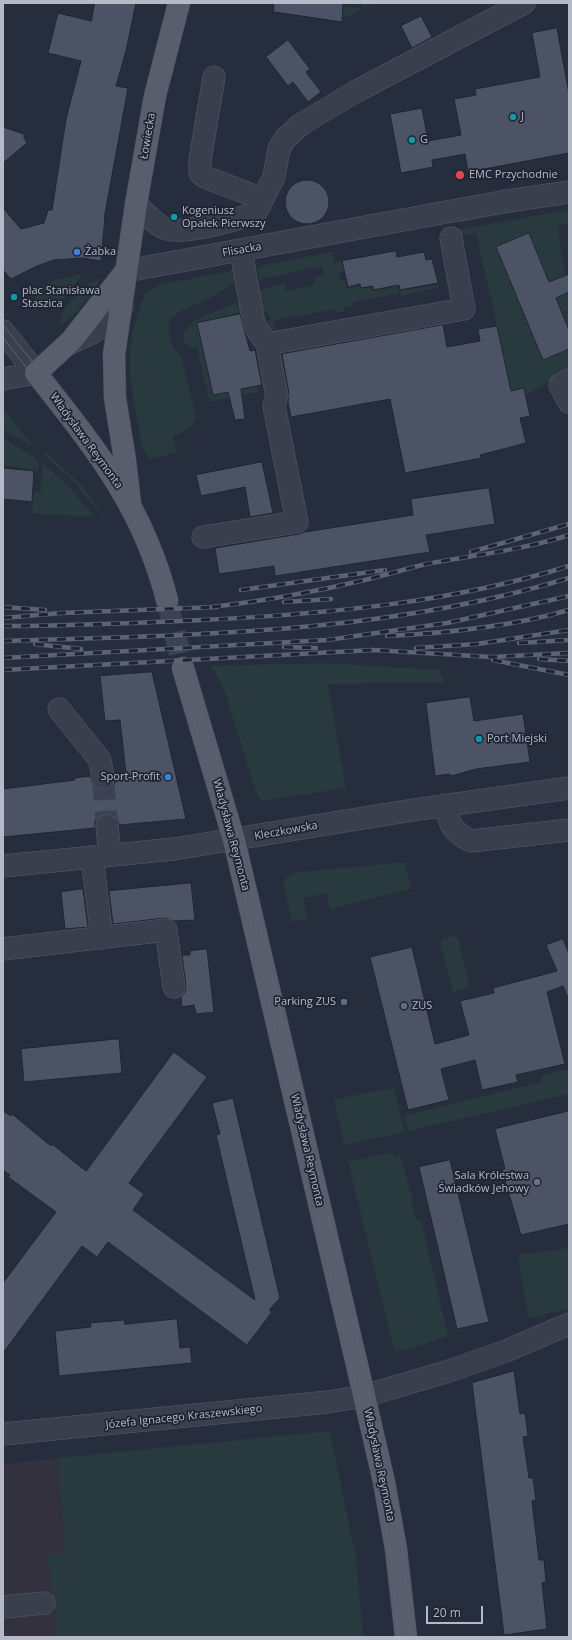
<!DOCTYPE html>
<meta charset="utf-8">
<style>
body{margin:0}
#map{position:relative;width:572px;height:1640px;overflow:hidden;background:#262d3c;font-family:"Open Sans",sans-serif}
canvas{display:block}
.frame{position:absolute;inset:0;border:4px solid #b5bac7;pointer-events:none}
.scale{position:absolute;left:426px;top:1606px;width:57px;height:18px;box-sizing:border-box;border:2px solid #b5bac7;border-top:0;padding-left:5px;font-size:12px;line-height:14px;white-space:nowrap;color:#b5bac7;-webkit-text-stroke:3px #1e2431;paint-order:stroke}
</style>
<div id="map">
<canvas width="572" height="1640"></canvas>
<div class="frame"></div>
<div class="scale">20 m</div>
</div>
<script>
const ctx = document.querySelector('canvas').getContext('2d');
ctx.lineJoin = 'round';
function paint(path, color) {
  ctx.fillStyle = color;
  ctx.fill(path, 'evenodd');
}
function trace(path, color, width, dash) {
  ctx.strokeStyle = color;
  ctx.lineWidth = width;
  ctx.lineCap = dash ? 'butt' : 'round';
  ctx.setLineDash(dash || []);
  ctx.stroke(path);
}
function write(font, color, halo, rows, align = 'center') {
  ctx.font = font + ' "Open Sans",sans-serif';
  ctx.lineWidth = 3.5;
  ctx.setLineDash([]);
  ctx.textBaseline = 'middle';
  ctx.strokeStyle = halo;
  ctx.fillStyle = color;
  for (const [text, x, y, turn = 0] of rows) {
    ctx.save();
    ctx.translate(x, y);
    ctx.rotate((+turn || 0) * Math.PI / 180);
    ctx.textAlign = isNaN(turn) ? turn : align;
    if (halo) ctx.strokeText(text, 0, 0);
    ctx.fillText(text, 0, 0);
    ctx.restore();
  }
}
paint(new Path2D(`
 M57,1458L65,1553L50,1554L48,1558L56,1637H3V1464Z`), '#34313e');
paint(new Path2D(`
 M363,3H373L342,19L343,6L363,9Z
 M557,203L556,205L458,223L460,219Z
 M562,211L569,213V223L558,226L565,276L549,282L529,233L496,247L543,360L569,349V369L525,396L510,392L497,325L476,233L458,236L457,230Z
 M332,252L334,263L342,261L345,271L339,273L340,280H345L347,288L359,286L360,289L371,287L373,291L398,286L399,291L437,285L440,287L401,296L400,293L353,302L354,306L343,308L344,311L337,313L336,309L274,320L276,330L267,332L262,315L266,321L270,320L269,315L263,310L258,291L285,283L286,291L315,285L314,277L323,276V266L259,279L257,267Z
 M233,267L237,271L236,281L207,300L182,310L170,319C169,333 169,348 181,356L196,417C191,429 185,433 173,436L177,452L151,459C141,452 140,434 138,422C130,386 125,353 137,316C142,300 143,294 158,285L231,271Z
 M83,274L59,304L51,308H45L35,300C36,280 67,278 83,274Z
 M101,277C92,298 77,312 60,326C61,304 84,287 101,277Z
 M569,292V330L556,298Z
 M235,303L241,308L242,313L198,323L213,395L228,392L229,395L241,392V389L257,386L258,389L257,392L211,401L209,400L197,347H192L184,342V332L194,321Z
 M3,408L31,443V445L3,430Z
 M3,437L38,460V471L3,465Z
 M45,451L82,486L105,517L102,516L78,486L45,455Z
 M43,464L68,485L94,517L32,513L33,492H41Z
 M324,663L439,670L445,682L328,684L346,788L261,801L256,792L224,689L211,666Z
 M405,862L411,889L330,909L326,893L303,898L307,919L292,922L283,881L293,873Z
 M454,936L458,938L469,984L466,989L453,992L440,943L443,938Z
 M569,1069V1094L408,1131L404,1116L542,1082L541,1076Z
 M394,1088L405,1132L344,1145L334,1100L382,1089L383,1090Z
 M393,1152L394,1156L400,1155L413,1201L411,1202L417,1221L421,1220L448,1336L422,1345L395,1352L348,1162Z
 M569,1248V1309L528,1318L518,1255Z
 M330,1431L356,1558L363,1637H56L48,1558L50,1554L65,1553L57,1458Z`), '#293a3e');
const building = new Path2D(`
 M95,3H136L126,51L116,86L128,88L104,219L105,218L101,261L82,258L54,260L37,266L11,279L3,270V208L21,229L44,223L48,210H52L66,119L81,61L48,53L58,13L91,21Z
 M274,3H343L342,22L274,12Z
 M421,16L432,37L412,48L401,26Z
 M557,28L569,94V153L468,172L465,154L432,160L433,167L401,173L390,114L422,108L428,141L461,135L454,99L476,95L475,89L540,77L532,33Z
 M288,40L310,69L306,72L321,92L308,102L293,82L288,86L266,57Z
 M3,127L24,134V138L27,143L3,163Z
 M285 202a22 22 0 1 1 44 0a22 22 0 1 1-44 0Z
 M529,233L549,282L569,274V292L556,298L569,330V349L543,360L496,247Z
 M396,251L397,257L424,252L426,260L432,259L438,283L400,290L399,285L373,290V286L361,288L360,284L348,287L342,261Z
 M240,314L250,351L255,350L262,385L241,389L245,419L235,420L228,392L213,395L197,323Z
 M443,325L447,347L480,341L478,329L497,326L511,391L524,388L530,416L520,418L526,443L480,455L481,458L405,473L390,399L291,417L288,402L289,394L282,354Z
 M262,462L273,513L250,517L245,487L201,496L196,475Z
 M3,468L34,471L32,502L3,499Z
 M489,488L495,524L426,535L430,552L275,576L274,566L219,574L215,548L299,534L305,532L413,515L411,499Z
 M152,672L186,819L119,825L117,818L112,815L106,814L99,816L95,821V828L3,837V789L75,780L74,778L90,776L94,786L98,790H105L111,788L115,783V775L126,774L120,720L105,721L100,676Z
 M470,697L474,721L523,714L530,762L476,769L451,776L450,774L435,776L426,703Z
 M191,883L195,920L174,921L165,918L113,924L109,891Z
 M80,889H83L88,927L65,929L61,892Z
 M563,939L569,954V1000L563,986L547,992L565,1064L516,1075L518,1082L482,1090L475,1060L441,1069L449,1100L408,1110L370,957L412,947L435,1044L469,1035L460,1001L494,993L493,988L557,971L546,945Z
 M207,949L214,1012L196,1014L194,1005L182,1007L181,997L185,992L186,986L182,955H190V951Z
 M119,1039L122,1073L24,1082L21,1049Z
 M174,1052L207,1077L129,1183L144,1194L133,1210L255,1300L216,1135L220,1134L212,1103L233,1098L280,1298L269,1310L272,1312L247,1345L108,1242L97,1257L82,1246L3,1353V1283L56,1212L8,1177L10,1175L3,1170V1111L11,1116L12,1114L51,1146L52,1144L86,1171Z
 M569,1111V1224L521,1235L502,1170L505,1169L495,1129Z
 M450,1160L489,1322L457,1329L419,1167Z
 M177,1319L180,1348L190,1347L192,1363L59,1376L55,1331L91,1327L90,1323L124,1320L125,1324Z
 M514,1371L520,1414L525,1413L528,1436L523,1437L529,1478H533L536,1500L532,1501L539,1560H544L546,1582L542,1583L547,1629L504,1635L472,1383Z`);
paint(building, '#4c5364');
trace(building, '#202633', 1);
trace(new Path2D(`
 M103,778L107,826`), '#3b4251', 22, [22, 11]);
trace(new Path2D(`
 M167,600L183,668`), '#3b4251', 22, [22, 11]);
const minor = new Path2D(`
 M214,77L200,160V173L205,177L262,199
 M136,204C145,212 156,226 167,229C186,235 235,219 255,214
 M255,214L274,177L279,149L285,139L300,125L355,92L524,3
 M126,271L501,202L569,192
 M3,331L36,373L3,379
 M68,344L94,332L122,307
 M267,344L464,309L451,238
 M569,380L560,385L569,402
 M203,537L297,522L274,406L277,396L267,344L256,328L253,318L241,251
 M59,709L100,760L103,778
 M445,805C450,825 452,832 471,841L569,830
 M107,826L110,855
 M92,857L102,938
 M3,866L174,849L413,810L569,788
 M3,949L166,930L174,987
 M3,1434L328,1402L364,1396L446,1372L506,1351L569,1324
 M3,1607L44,1603`);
const major = new Path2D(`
 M125,272L71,341L36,373C95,448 143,506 167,600
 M130,503L125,460L115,398L114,355L136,204L155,96L179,3
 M183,668L234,840L357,1365L384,1482L396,1549L406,1637`);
trace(minor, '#575d6a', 23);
trace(major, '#424855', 23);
trace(minor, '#393f4c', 22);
trace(major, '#585e6c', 22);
trace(new Path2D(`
 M3,325C67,407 145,487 169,592
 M3,338C64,416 138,493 161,593
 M180,673L187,699L231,840L250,920L378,1482L390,1549L399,1637
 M188,673L239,838L370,1394L402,1547L411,1637`), '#5c6373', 1);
const rail = new Path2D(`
 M471,552L569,524
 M241,590L385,570
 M284,602L331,599
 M3,607L45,610
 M212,607C264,601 314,592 365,580C385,575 406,569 426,564C474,555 523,550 569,535
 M3,618L61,613L217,607
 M3,626C70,626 136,623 202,620C325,614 451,603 569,566
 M387,636C448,633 510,627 569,610
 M3,641C193,635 386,634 569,578
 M519,643L569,640
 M35,644L81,649
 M284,647L316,648
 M416,648L477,644L569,630
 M3,658L327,640L447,623L569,596
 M539,659L569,661
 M493,660L569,675
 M3,670L373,650L492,657L569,653`);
trace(rail, '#5c6373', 4.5);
trace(rail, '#1e2431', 3, [9]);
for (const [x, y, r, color] of [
 [513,117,4,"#0f9aa8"],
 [412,140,4,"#0f9aa8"],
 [460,175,5,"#e0444e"],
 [174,217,4,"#0f9aa8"],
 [77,252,4,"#3f7fe0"],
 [14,297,4,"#0f9aa8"],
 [479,739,4,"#0f9aa8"],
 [168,777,4,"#3f7fe0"],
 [344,1002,4,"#5c6f8a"],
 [404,1006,4,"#5c6f8a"],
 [537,1182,4,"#6b7280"]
]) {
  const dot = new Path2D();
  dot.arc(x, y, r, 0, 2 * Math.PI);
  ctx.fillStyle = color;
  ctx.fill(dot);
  trace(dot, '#1e2431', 1.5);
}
write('11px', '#b5bac7', '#1e2431', [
 ["J",521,117],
 ["G",420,140],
 ["EMC Przychodnie",469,175],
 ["Kogeniusz",182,211],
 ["Opałek Pierwszy",182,224],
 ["Żabka",85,252],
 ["plac Stanisława",22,291],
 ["Staszica",22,304],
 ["Port Miejski",487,739],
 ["Sport-Profit",160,777,"right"],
 ["Parking ZUS",336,1002,"right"],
 ["ZUS",412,1006],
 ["Sala Królestwa",529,1176,"right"],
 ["Świadków Jehowy",529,1189,"right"]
], 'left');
write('11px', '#b5bac7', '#1e2431', [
 ["Łowiecka",148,136,-80],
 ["Flisacka",242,250,-10],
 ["Władysława Reymonta",86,441,54],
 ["Kleczkowska",286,831,-10],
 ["Władysława Reymonta",231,835,75],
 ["Władysława Reymonta",307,1150,77],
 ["Józefa Ignacego Kraszewskiego",184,1417,-6],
 ["Władysława Reymonta",379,1465,78]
]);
</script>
